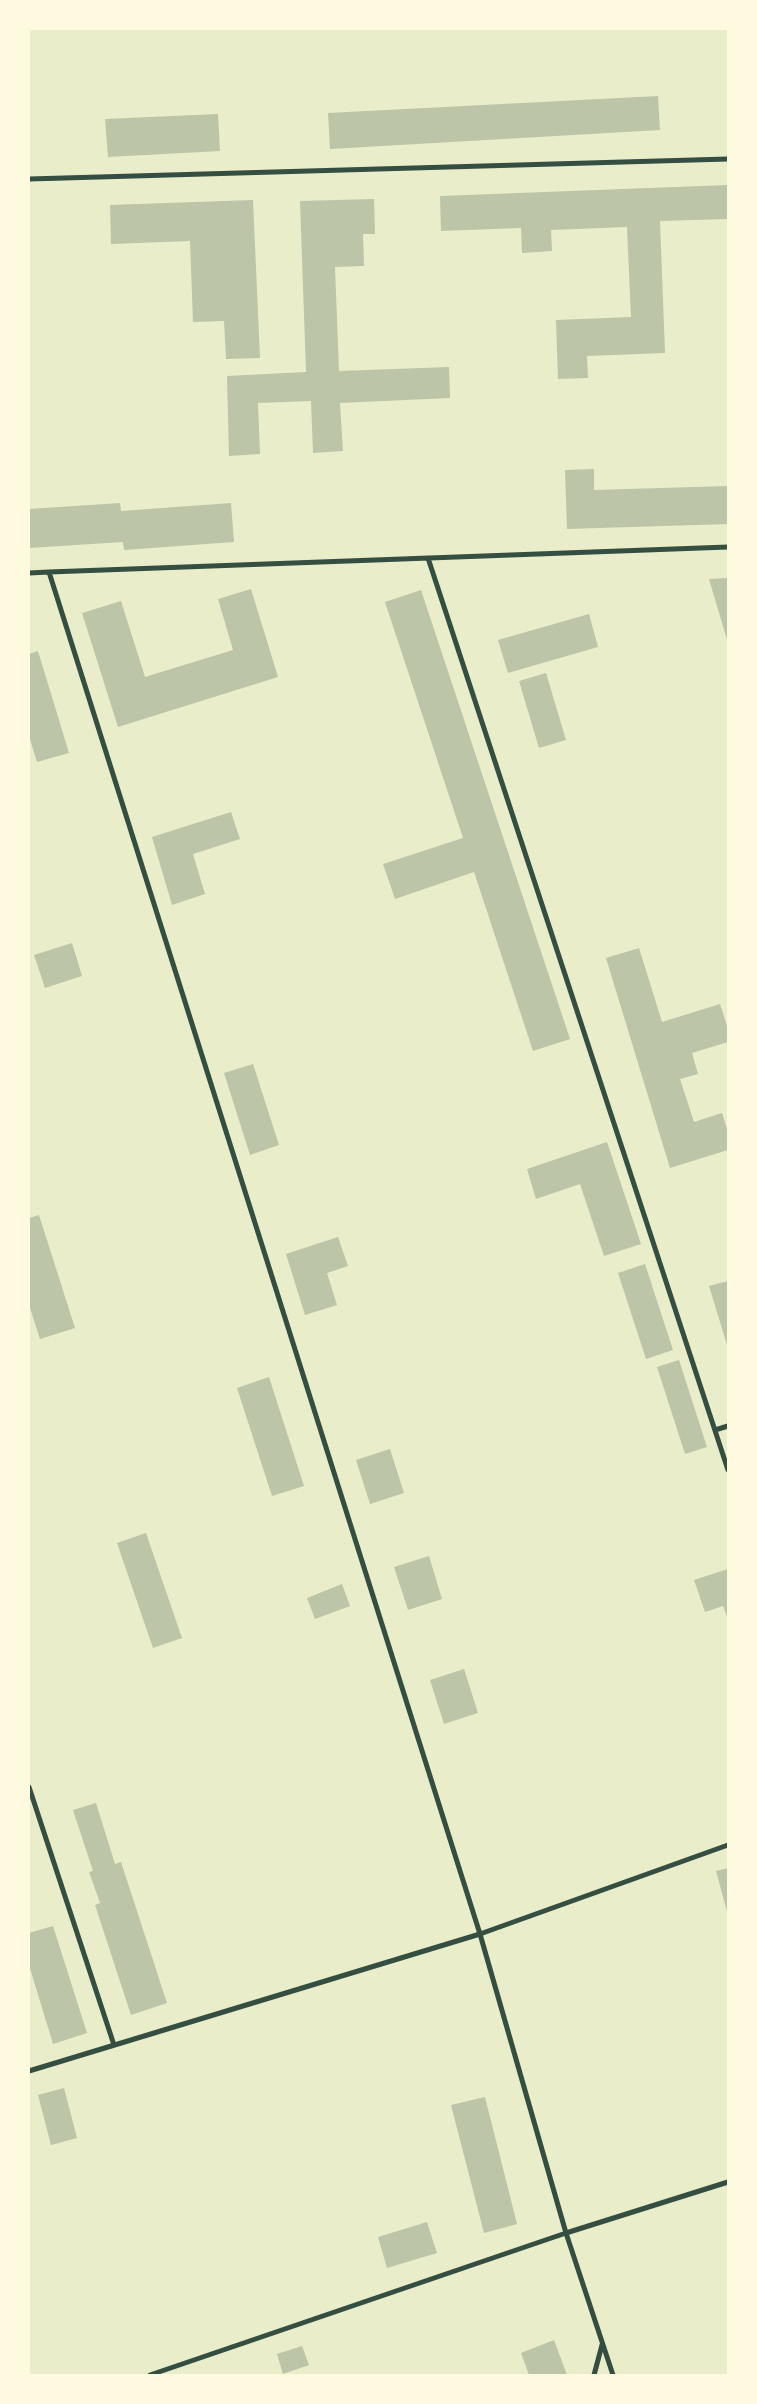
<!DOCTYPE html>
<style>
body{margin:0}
#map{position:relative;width:757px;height:2404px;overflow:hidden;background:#e9edc9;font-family:Lato,sans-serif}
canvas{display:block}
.frame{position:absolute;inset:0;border:30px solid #fefae0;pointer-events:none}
</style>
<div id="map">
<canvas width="757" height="2404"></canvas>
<div class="frame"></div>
</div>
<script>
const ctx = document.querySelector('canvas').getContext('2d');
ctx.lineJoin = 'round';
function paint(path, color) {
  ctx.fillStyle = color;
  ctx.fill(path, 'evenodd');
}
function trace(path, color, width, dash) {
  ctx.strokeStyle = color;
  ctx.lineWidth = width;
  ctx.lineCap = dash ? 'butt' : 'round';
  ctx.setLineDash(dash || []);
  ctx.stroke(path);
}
paint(new Path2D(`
 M658,96L660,130L330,149L328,113Z
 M218,114L220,151L108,157L105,119Z
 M728,185V219L660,221L665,353L587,356L588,378L558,379L556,320L631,317L627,227L551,230L552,251L522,253L521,228L441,231L440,196Z
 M374,199L375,234H363L364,266L335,267L339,371L449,367L450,398L340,403L343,451L313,453L311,401L258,403L260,454L229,456L227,376L306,372L300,201Z
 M253,200L260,358L226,359L224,321L193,322L190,241L111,244L110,205Z
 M594,469V490L728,486V524L567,529L565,470Z
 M120,503L121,511L231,503L234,542L124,550L123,542L29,548V509Z
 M728,578V643L709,579Z
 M251,589L278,677L118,727L82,613L121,601L145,677L233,650L218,599Z
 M421,590L570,1039L533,1051L474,872L395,899L383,864L463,838L385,602Z
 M589,614L598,647L508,673L498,640Z
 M38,651L69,753L37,762L29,736V654Z
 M546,673L566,740L539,748L519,681Z
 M231,812L240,839L193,854L205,894L172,905L152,837Z
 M72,943L82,976L45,988L34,955Z
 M639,948L662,1022L720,1004L728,1029V1042L692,1053L698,1074L680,1079L694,1122L722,1113L728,1132V1150L670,1168L606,958Z
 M253,1064L279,1145L250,1155L224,1073Z
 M607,1142L641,1244L604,1256L580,1184L536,1199L527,1169Z
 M39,1215L75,1328L40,1339L29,1305V1218Z
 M338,1237L348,1266L327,1273L337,1305L305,1315L286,1254Z
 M645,1264L673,1350L646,1359L618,1273Z
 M728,1281V1348L709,1286Z
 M679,1360L707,1447L685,1454L657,1367Z
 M269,1377L304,1486L272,1496L237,1388Z
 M390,1449L404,1493L370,1504L356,1460Z
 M146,1533L182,1638L153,1648L117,1543Z
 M429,1556L442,1599L408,1610L394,1567Z
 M728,1569V1619L723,1606L705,1612L694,1580Z
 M342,1584L350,1606L315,1619L307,1598Z
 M464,1669L478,1713L444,1724L430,1680Z
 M96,1803L115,1864L121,1862L167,2003L131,2015L95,1905L100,1903L89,1872L93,1871L73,1810Z
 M728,1868V1915L716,1871Z
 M53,1926L87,2033L53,2044L29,1965V1933Z
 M64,2088L77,2138L51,2145L38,2095Z
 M485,2097L517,2224L484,2233L451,2105Z
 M427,2222L437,2253L387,2268L378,2237Z
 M554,2340L567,2375H529L521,2353Z
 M302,2346L309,2365L283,2374L277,2354Z`), '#bcc5a7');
trace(new Path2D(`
 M29,179L728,159
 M428,558L728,1470
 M49,572L728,547
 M29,573L49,572L480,1934L566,2233L613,2375
 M715,1430L728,1426
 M29,1787L114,2045
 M29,2071L480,1934L728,1845
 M150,2375L566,2233L728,2182
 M594,2375L602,2345`), '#344e41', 5);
</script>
